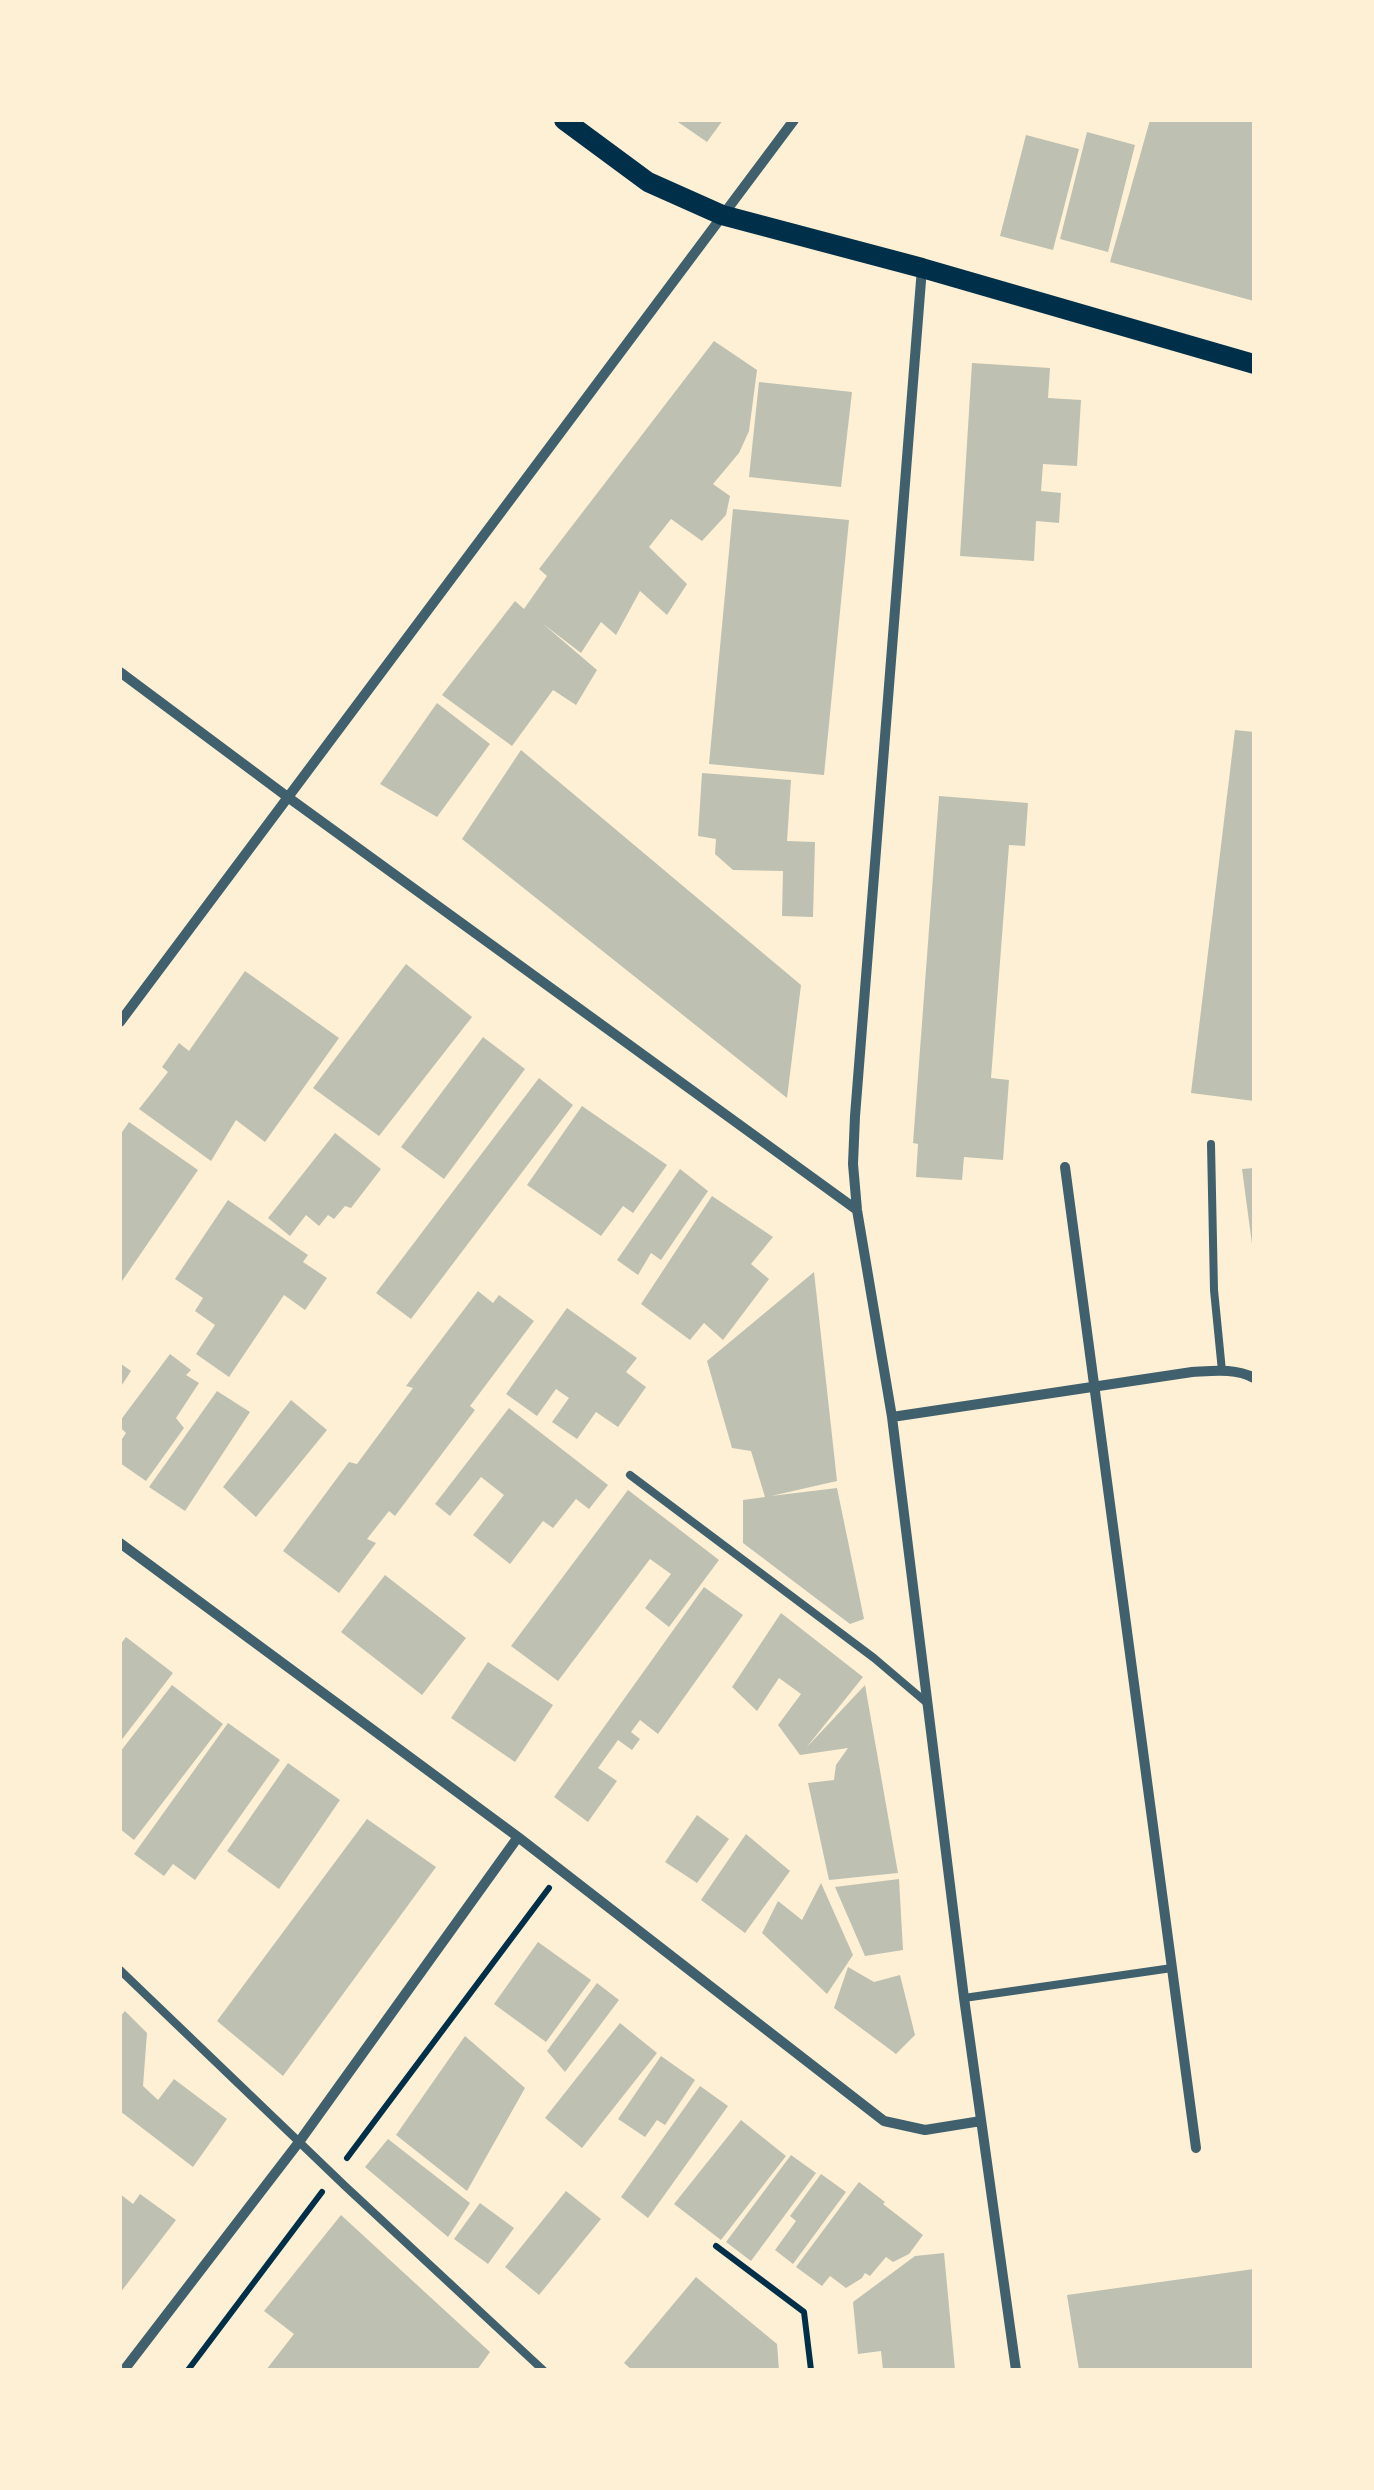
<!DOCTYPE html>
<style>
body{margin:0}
#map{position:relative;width:1374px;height:2490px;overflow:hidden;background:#fdf0d5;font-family:"Fira Sans Condensed",sans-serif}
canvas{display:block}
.frame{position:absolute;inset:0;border:122px solid #fdf0d5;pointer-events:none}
</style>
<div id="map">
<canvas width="1374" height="2490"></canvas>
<div class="frame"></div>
</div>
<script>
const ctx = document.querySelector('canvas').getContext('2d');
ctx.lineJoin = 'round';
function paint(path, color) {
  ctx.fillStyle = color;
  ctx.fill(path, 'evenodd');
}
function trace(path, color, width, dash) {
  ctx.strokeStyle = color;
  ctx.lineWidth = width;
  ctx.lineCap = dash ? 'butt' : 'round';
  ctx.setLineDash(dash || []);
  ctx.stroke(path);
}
paint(new Path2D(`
 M675,120H723L707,142Z
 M1150,120H1254V301L1110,262Z
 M1087,132L1135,145L1108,252L1060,239Z
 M1026,135L1079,149L1053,250L1000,236Z
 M714,341L757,370L749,431L739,453L713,484L730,496L726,515L702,541L671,519L649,547L687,584L667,615L640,591L616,635L601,622L581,653L542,623L597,670L576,705L553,690L512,746L442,695L515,601L524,609L547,576L539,569Z
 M972,363L1050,368L1048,398L1081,400L1077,466L1043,464L1041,491L1061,493L1059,523L1036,521L1034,561L960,556Z
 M759,382L852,392L841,487L749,477Z
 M733,509L849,520L824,775L709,764Z
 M437,703L490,744L437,817L380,784Z
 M1235,730L1254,732V1101L1191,1093Z
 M521,750L801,985L787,1098L462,839Z
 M702,773L791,780L787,841L815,842L813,917L782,916L783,871L733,870L715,854L716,839L698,836Z
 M939,796L1028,803L1025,846L1009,845L991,1078L1009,1080L1003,1160L964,1157L962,1180L916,1177L918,1144L913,1143Z
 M406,964L472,1017L379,1136L313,1088Z
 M245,971L339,1038L265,1142L236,1120L211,1161L139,1109L168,1072L162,1067L179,1043L189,1051Z
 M483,1037L525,1069L444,1179L401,1147Z
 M539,1078L573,1105L411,1319L376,1293Z
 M582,1106L667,1165L633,1213L623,1206L601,1236L527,1185Z
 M129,1122L198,1170L120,1284V1135Z
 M335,1133L381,1169L351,1208L345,1206L334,1219L328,1215L319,1226L306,1215L290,1236L268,1218Z
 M1254,1168V1244H1252L1242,1169Z
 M680,1169L708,1191L661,1260L651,1253L638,1275L617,1260Z
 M712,1196L773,1237L751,1264L769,1279L723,1340L704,1323L690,1340L641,1304Z
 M228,1200L308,1255L303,1262L327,1278L305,1310L284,1295L229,1377L196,1354L215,1325L195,1311L203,1298L175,1279Z
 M814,1272L837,1481L771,1496L837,1488L864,1619L850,1624L743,1543V1500L765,1497L751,1451L732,1448L707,1361Z
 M478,1291L493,1303L499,1295L534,1321L470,1406L475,1410L395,1516L389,1511L367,1539L376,1543L339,1593L283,1551L349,1462L357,1464L413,1388L406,1386Z
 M567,1308L637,1358L626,1372L646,1387L618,1427L596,1412L577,1439L552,1422L569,1398L556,1389L537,1416L506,1394Z
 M170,1354L191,1370L186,1375L199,1383L176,1418L184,1428L146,1481L120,1463V1442L126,1433L120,1427V1421Z
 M120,1363L131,1371L120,1388Z
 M217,1391L250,1412L185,1511L149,1487Z
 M291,1400L327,1430L256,1517L223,1487Z
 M509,1408L608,1485L589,1509L576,1499L553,1528L543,1521L510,1564L473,1535L504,1495L481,1477L450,1516L435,1504Z
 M628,1490L719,1560L669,1627L645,1608L671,1574L650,1559L558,1681L511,1646Z
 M385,1575L466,1638L422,1695L341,1632Z
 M704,1587L743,1615L658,1734L640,1720L631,1732L640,1739L632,1750L618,1740L598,1768L617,1781L588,1822L554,1797Z
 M781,1613L863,1677L806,1748L865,1685L898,1873L829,1880L808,1783L834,1780L836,1765L848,1748L800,1755L778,1725L801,1694L779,1678L757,1711L732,1687Z
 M126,1637L173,1673L120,1742V1645Z
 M488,1662L553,1705L515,1762L451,1718Z
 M172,1685L223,1724L134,1840L120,1829V1752Z
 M228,1723L280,1760L195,1880L173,1864L164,1876L134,1854Z
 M288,1763L340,1800L279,1889L227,1851Z
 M697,1815L729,1839L697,1883L665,1862Z
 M367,1819L436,1867L283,2076L217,2021Z
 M746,1834L790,1871L745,1933L701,1900Z
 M899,1879L903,1950L865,1956L835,1887Z
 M821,1883L853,1955L827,1994L762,1933L778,1901L802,1920Z
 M538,1942L591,1980L546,2042L494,2004Z
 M848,1967L874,1982L900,1975L915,2035L896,2054L834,2008Z
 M597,1983L619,2000L565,2072L547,2051Z
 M125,2011L147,2033L143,2086L158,2100L174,2079L227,2119L193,2167L120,2111V2017Z
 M620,2023L657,2053L582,2148L545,2118Z
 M465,2036L525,2088L467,2191L396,2135Z
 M661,2056L695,2080L665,2125L657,2120L645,2137L618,2119Z
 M700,2086L728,2106L648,2218L621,2197Z
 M741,2120L786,2156L721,2240L674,2204Z
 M388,2139L470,2203L448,2237L365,2167Z
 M791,2155L816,2173L751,2261L726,2242Z
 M821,2174L846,2192L793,2264L775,2250L796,2221L790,2216Z
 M859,2182L885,2202L883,2204L923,2235L909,2254L893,2262L886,2257L870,2276L865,2273L862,2278L846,2288L830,2276L822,2286L796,2267Z
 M566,2191L601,2219L539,2295L505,2267Z
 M120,2194L133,2204L140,2194L176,2220L120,2293Z
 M480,2203L514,2228L488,2264L454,2239Z
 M341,2215L490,2352L477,2370H266L294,2334L264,2311Z
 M944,2253L955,2370H883L881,2351L858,2354L853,2302L915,2256Z
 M1254,2269V2370H1079L1067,2295Z
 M696,2277L777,2344L779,2370H632L624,2363Z`), '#bec0b2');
trace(new Path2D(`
 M347,2158L549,1888
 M716,2246L804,2312L811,2370
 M188,2370L322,2192`), '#003049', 6);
trace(new Path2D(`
 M1211,1144L1214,1290L1222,1371
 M630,1475L874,1658L927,1703
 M120,1970L345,2186L543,2370
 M964,1998L1172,1968`), '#3f606c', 8);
trace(new Path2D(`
 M922,268L855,1116L853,1164L857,1210L892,1417L964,1998L1016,2370
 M120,672L289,798L857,1210
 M120,1022L794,120
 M1065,1167L1196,2148
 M892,1417L1192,1372C1213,1371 1235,1368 1254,1378
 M120,1543L518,1837L884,2121L925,2130L981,2121
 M124,2370L299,2142L518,1837`), '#3f606c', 10);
trace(new Path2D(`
 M564,120L648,182L722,215L922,268L1254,364`), '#003049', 20);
</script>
